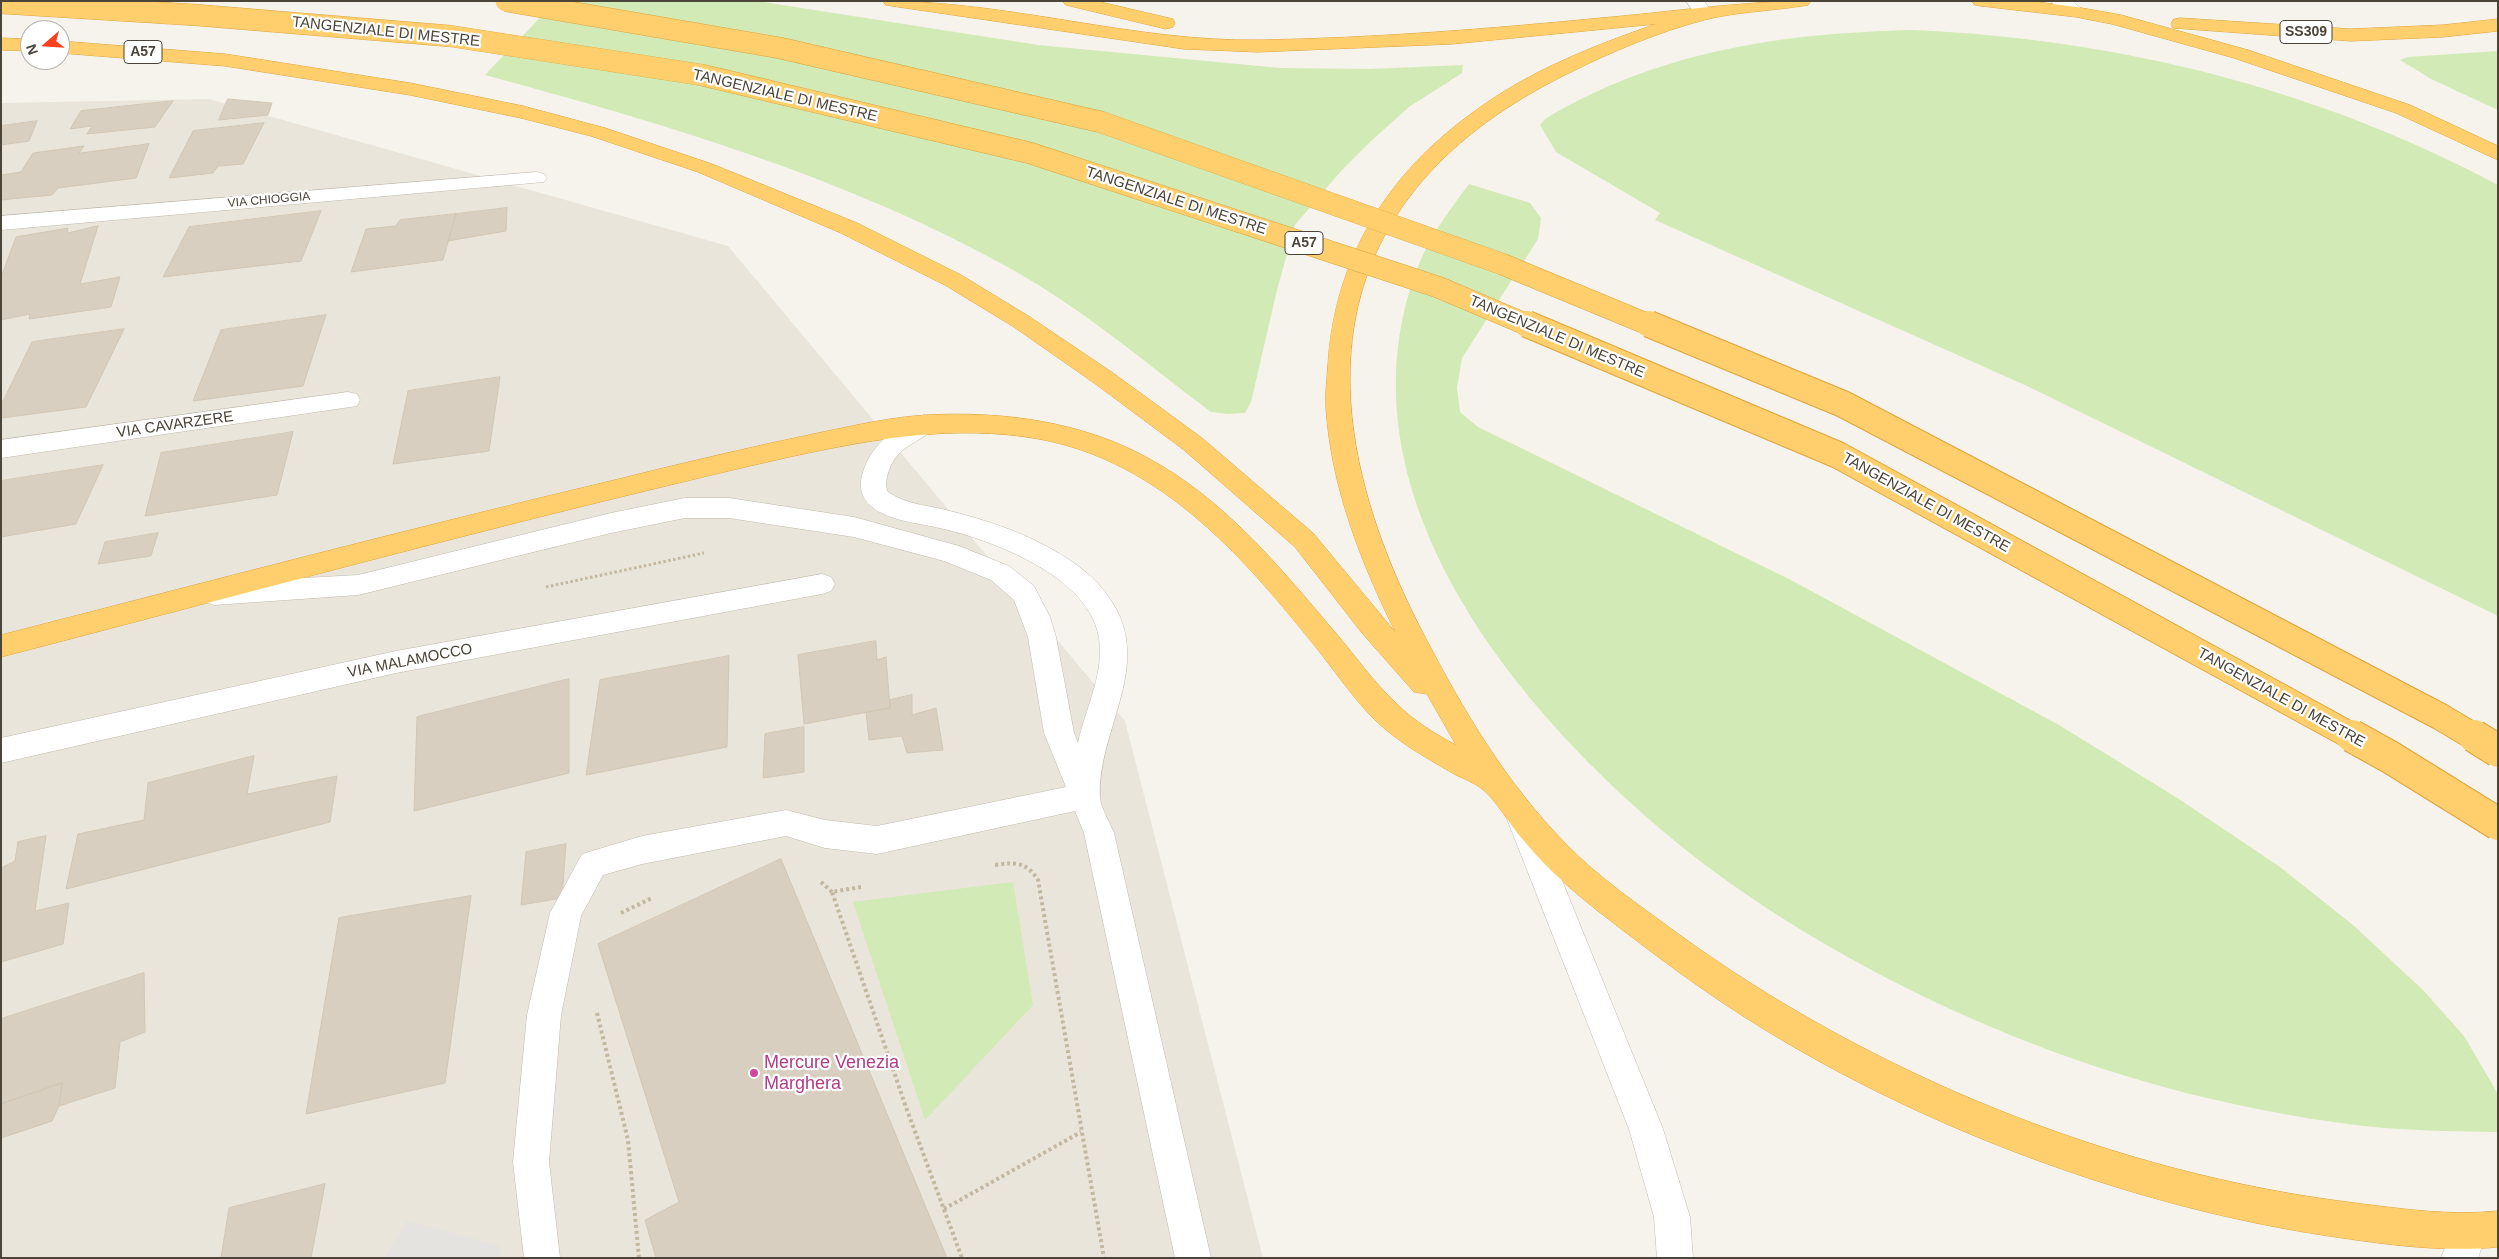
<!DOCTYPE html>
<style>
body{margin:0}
#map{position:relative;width:2499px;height:1259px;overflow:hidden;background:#f6f3ec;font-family:Arial,sans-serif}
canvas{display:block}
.frame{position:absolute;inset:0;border:2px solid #4b4439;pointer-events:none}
.north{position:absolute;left:20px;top:20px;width:50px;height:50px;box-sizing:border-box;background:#fff;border:1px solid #b7b4b0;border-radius:50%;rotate:251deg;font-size:14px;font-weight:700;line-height:20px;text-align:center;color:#4b4439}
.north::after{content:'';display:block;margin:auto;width:18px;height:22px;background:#fc3f1d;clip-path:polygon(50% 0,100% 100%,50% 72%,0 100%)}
</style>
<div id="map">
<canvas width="2499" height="1259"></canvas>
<div class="frame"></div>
<div class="north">N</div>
</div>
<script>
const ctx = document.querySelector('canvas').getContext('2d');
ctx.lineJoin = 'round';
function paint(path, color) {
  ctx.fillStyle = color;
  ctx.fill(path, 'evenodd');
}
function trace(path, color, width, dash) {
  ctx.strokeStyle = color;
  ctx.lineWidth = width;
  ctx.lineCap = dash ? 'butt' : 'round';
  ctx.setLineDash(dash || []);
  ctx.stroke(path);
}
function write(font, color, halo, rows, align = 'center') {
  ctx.font = font + ' Arial,sans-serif';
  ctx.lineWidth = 4.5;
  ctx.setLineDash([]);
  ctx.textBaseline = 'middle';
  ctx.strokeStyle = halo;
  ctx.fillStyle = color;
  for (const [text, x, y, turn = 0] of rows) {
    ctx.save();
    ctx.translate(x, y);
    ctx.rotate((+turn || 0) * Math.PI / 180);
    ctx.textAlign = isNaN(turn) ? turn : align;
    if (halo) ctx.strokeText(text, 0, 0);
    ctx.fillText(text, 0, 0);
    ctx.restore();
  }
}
paint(new Path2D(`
 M209,99L728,246L1125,721L1263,1258H1V103Z`), '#eae5da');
paint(new Path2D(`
 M556,1H757L1038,45L1280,68L1370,69L1463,65L1462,73L1409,107L1370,142L1342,170L1295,225L1277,290L1251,402L1245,413L1228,414L1211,412C1146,363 1084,310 1013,270C849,178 666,124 485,75Z
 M1913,30C2118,39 2316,88 2498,185V616L2027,386L1655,220L1660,213L1556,152L1540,125L1545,119C1658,51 1783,33 1913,30Z
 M2498,51V110L2431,79L2400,60L2408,57Z
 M1469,184L1530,203L1541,218L1538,239L1462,358L1457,388L1460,412L1478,427L1789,579L2059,725L2179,799L2280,867L2353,925L2423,990L2464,1036L2498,1094V1132C2448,1131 2397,1131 2348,1124C2241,1110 2134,1083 2033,1044C1924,1002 1806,940 1712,870C1538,738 1328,504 1417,269C1429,237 1449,211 1469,184Z
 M1013,882L1033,1005L925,1120L853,902Z`), '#d2eab5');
paint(new Path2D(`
 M407,1221L498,1245L501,1258H384Z`), '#e5e3e0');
const building = new Path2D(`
 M228,99L272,103L268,115L219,120Z
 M173,101L155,127L87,134L92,126L70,129L81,111Z
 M37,121L29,141L1,145V126Z
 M264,123L243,164L218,166L213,173L169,178L193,131Z
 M149,144L136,178L58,188L52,195L1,200V175L21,172L33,153L84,146L79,153Z
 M507,208L506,231L448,241L456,214Z
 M321,211L301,261L163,277L189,227Z
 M456,214L443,260L351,272L366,229L396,226L400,220Z
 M98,226L80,284L120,277L111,307L29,319L30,314L1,320V277L16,237L68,228L67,233Z
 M326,315L303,386L193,401L221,330Z
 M124,329L86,407L1,418V405L32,342Z
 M500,377L489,451L393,464L408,391Z
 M293,432L277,495L145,516L161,453Z
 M103,465L76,524L1,537V481Z
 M158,533L151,556L98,564L105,542Z
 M876,641L877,660L886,657L890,708L804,724L798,655Z
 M729,656L727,747L586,775L600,680Z
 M569,679V773L414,811L417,717Z
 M912,695V715L936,708L943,750L907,753L902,736L869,740L866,712L890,708V700Z
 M804,727V772L763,778L765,734Z
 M254,756L247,794L337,776L330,822L66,889L78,834L144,820L148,783Z
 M46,836L35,911L69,903L63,944L1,962V868L15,861L18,842Z
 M566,844L562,898L521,905L526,852Z
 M781,859L947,1258H656L645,1220L679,1202L598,944Z
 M471,896L445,1083L306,1114L339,918Z
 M144,973L145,1032L120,1042L115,1088L59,1106L62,1083L1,1104V1019Z
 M62,1083L59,1106L52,1121L1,1138V1104Z
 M325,1184L311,1258H221L229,1208Z`);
paint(building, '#d8cfc1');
trace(building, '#d3c7b4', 1);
const service = new Path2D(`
 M1686,1H1704L1713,14L1710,18H1698Z
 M2051,1H2072L2085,12L2082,16C2071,19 2058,11 2051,1Z
 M924,415L933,418L936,424C925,444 898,441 888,473C886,480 885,486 888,492C905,504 926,505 946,510C987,520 1032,535 1068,559C1091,574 1109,592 1120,617C1145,677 1097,736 1100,798C1101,808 1110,823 1114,833L1211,1258H1175L1084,833L1075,811L877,854L825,848L786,836L642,864L603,875L581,916L561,1015L549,1162L560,1258H524L513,1162L527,1015L550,913L582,854L642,836L786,810L825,820L877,826L1066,787L1044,733L1028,637L1014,600L991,580L944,561L854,537L729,518H685L611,533L358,595L214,605L204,601L201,594L204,587L214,583L358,575L611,513L685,498H729L854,517L959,546L1009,566L1034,586L1050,617L1056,637L1074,733L1078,743C1087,701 1114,657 1091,615C1067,570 991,540 944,529C921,523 891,522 872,507C848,489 868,453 885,438C896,428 910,419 924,415Z
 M1522,806L1533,810L1537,819L1663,1129L1690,1217L1693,1258H1657L1654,1217L1629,1129L1507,819L1511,810Z
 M2469,1214L2482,1219L2487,1232L2478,1258H2441L2456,1219Z`);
const minor = new Path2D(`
 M537,172L544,174L547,178L544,182L1,230V216Z
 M348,392L357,394L360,400L357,406L1,458V440Z
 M822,574L831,577L835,584L831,591L822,594L396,673L1,763V738L396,651Z`);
const motorway = new Path2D(`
 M883,1C1010,1 1133,42 1260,40C1374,38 1488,29 1601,18C1671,12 1741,1 1811,1L1808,5L1802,6C1770,11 1735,12 1704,20C1659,32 1613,51 1571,72C1316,196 1303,403 1424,635C1463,710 1506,783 1566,844C1599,878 1639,905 1677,933C1872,1075 2116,1174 2355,1203C2403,1209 2450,1216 2498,1211V1247C2438,1253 2375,1243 2316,1234C2121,1203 1910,1123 1743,1016C1696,986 1651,952 1607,918C1577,895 1549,871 1525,842C1511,827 1496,799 1481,788C1473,782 1464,779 1456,775C1428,759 1399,743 1375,720C1355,700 1339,677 1322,655C1247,561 1164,462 1039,439C954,424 873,439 789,457C730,470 671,485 612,499C408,549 205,604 1,657V635C207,582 412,528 619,479C687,462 755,446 823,432C857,425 892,417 927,415C1000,411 1080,421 1146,457C1223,498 1278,565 1334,631C1355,655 1373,682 1397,704C1414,721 1435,734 1456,745L1427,694L1414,692L1362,633L1295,547L1184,450L1097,385L1014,327L945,285L841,233L698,172L591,136L521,118L410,95L225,66L60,53V41L225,54L410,83L523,106L605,128L712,164L857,223L961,275L1030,317L1113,373L1202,438L1313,533L1396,633C1361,563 1331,486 1326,408C1325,394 1327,379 1328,364C1335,257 1388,173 1475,111C1529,71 1593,46 1656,24L1452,44L1258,52L1184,49L892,6L886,5Z
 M1063,1H1096L1173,19L1175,23L1173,27L1166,29L1066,5Z
 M1972,1H2030L2076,7L2121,15L2248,50L2410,105L2498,146V160L2396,113L2234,58L2112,24L2076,17L1981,6L1975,5Z
 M2180,18L2351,29L2443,25L2498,19V31L2443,37L2351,41L2173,28L2171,24L2173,20Z
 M1,38L30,39V51L1,50Z`);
trace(service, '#c2bbae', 1);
trace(minor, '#c2bbae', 1);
trace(motorway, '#e0a43c', 1);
trace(new Path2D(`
 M546,587L704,553`), '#c4b79f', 3, [2.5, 2.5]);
trace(new Path2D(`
 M995,865C1015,862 1027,862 1038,880L1104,1258
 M821,882L832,892
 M861,887L832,892L907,1110L962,1258
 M621,913L652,898
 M597,1013L628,1140L639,1258
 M944,1209L1081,1132`), '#c4b79f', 4, [3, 3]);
paint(service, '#fff');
paint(minor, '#fff');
paint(motorway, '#ffcf6e');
const motorwayBridgeFar2 = new Path2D(`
 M506,1L780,48L1101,122L1502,264L1652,326
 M1,3L196,15L450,36L702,75L1030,153L1438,287L1530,326`);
const motorwayBridgeFar1 = new Path2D(`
 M1527,324L1838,455L2355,738
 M1649,324L1843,404L2441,717L2476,738`);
const motorwayBridge = new Path2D(`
 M2352,736L2390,757L2498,824
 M2474,736L2498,751`);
trace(motorwayBridgeFar2, '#e0a43c', 22, []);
trace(motorwayBridgeFar1, '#e0a43c', 28, []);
trace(motorwayBridge, '#e0a43c', 34, []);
trace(motorwayBridgeFar2, '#ffcf6e', 21);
trace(motorwayBridgeFar1, '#ffcf6e', 26);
trace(motorwayBridge, '#ffcf6e', 32);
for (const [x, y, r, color] of [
 [754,1073,5,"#d1479c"]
]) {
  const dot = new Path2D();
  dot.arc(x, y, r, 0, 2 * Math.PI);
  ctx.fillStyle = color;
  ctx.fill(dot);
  trace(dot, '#fff', 2);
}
write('12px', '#4b4439', '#fff', [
 ["VIA CHIOGGIA",269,200,-5]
]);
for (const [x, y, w] of [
 [2306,32,52],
 [143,52,38],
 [1304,243,38]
]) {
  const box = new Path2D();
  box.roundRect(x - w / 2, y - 11.5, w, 23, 4);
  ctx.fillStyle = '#fff';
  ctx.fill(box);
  trace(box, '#4b4439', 1);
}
write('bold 14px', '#4b4439', null, [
 ["SS309",2306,32],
 ["A57",143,52],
 ["A57",1304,243]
]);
write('15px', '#4b4439', '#fff', [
 ["TANGENZIALE DI MESTRE",386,32,6],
 ["TANGENZIALE DI MESTRE",785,96,13],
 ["TANGENZIALE DI MESTRE",1176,201,18],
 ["TANGENZIALE DI MESTRE",1557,337,23],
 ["VIA CAVARZERE",175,425,-8],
 ["TANGENZIALE DI MESTRE",1926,503,29],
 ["VIA MALAMOCCO",410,661,-11],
 ["TANGENZIALE DI MESTRE",2281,698,29]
]);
write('18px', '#b23c85', '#fff', [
 ["Mercure Venezia",764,1063],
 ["Marghera",764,1084]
], 'left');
</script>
